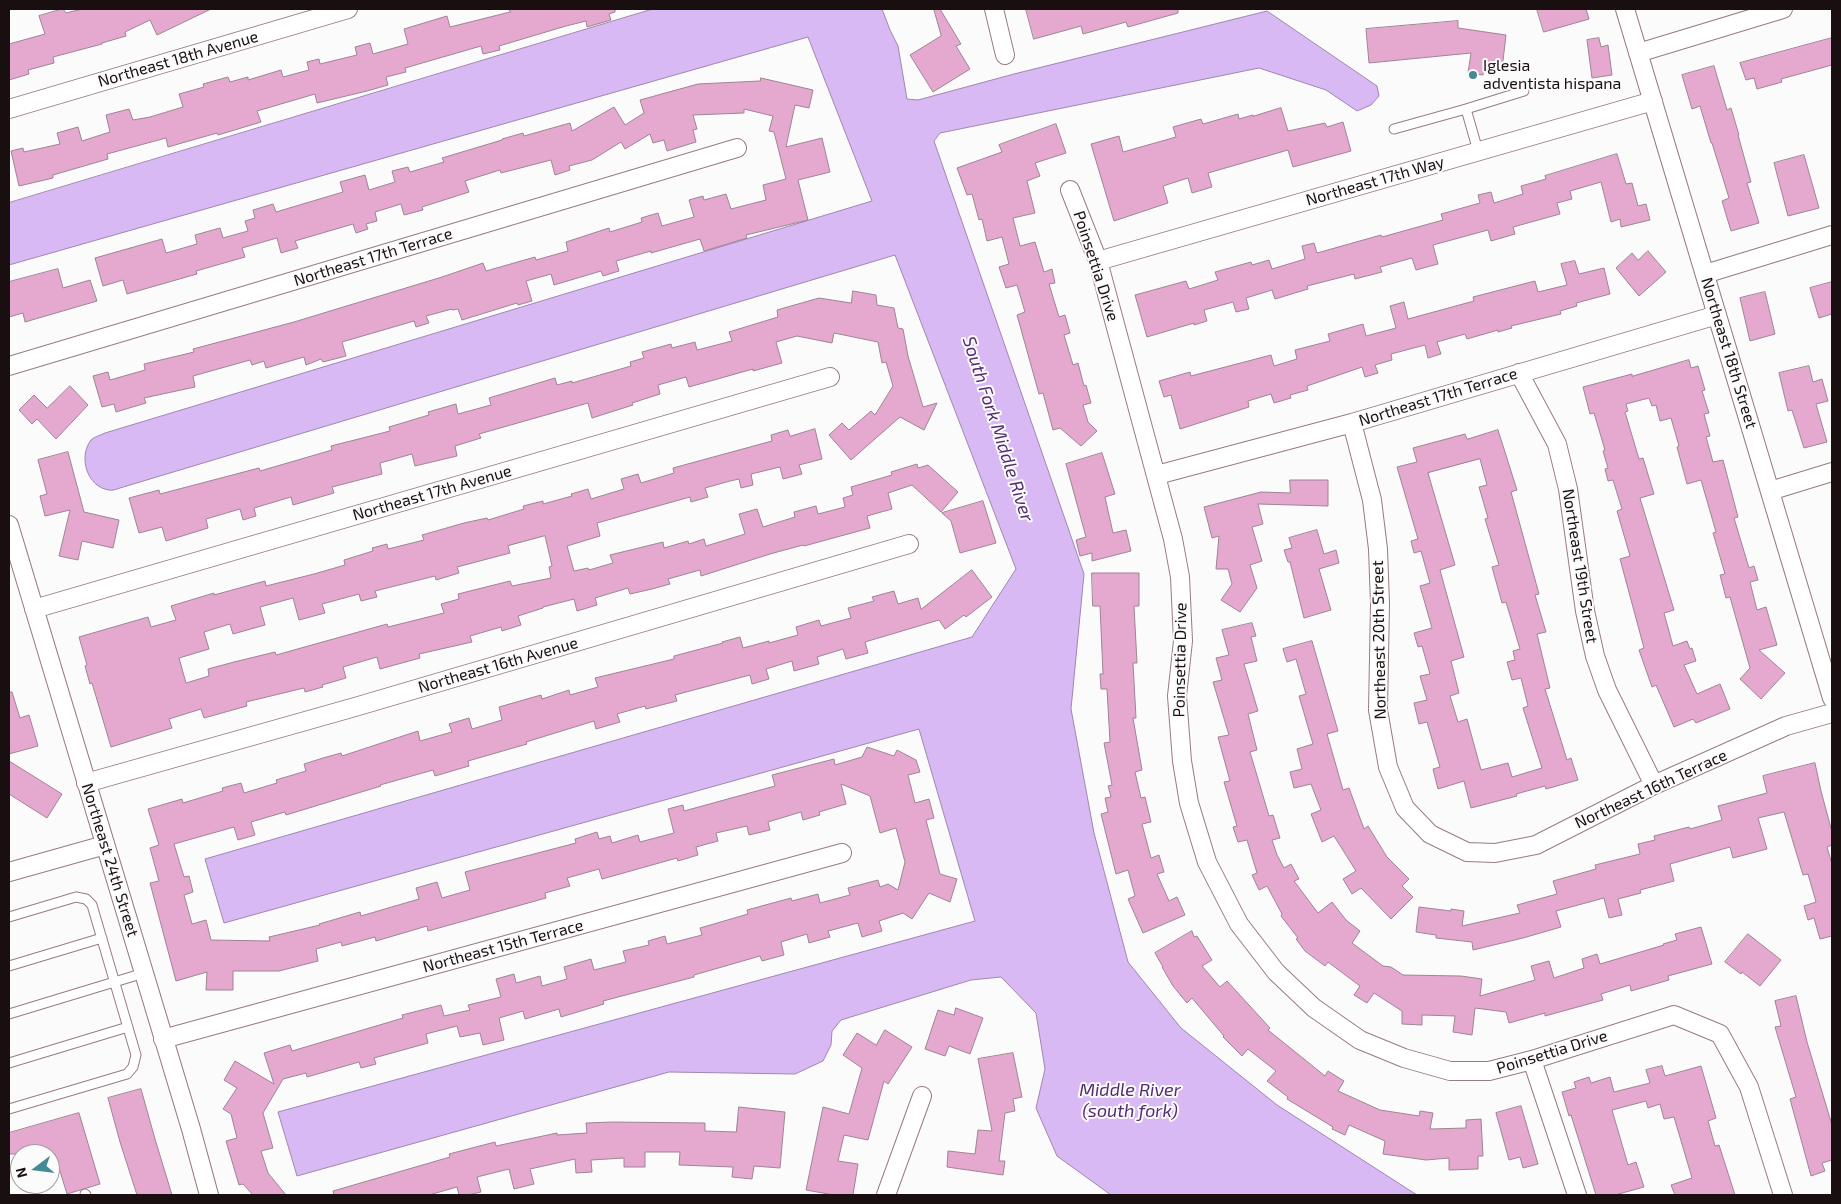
<!DOCTYPE html>
<style>
body{margin:0}
#map{position:relative;width:1841px;height:1204px;overflow:hidden;background:#fbfbfb;font-family:"Exo 2",sans-serif}
canvas{display:block}
.frame{position:absolute;inset:0;border:10px solid #1a0f10;pointer-events:none}
.north{position:absolute;left:10px;top:1144px;width:50px;height:50px;box-sizing:border-box;background:#fbfbfb;border:1px solid #a19d9d;border-radius:50%;rotate:255deg;font-size:14px;font-weight:700;line-height:20px;text-align:center;color:#1a0f10}
.north::after{content:'';display:block;margin:auto;width:18px;height:22px;background:#458a97;clip-path:polygon(50% 0,100% 100%,50% 72%,0 100%)}
</style>
<div id="map">
<canvas width="1841" height="1204"></canvas>
<div class="frame"></div>
<div class="north">N</div>
</div>
<script>
const ctx = document.querySelector('canvas').getContext('2d');
ctx.lineJoin = 'round';
function paint(path, color) {
  ctx.fillStyle = color;
  ctx.fill(path, 'evenodd');
}
function trace(path, color, width, dash) {
  ctx.strokeStyle = color;
  ctx.lineWidth = width;
  ctx.lineCap = dash ? 'butt' : 'round';
  ctx.setLineDash(dash || []);
  ctx.stroke(path);
}
function write(font, color, halo, rows, align = 'center') {
  ctx.font = font + ' "Exo 2",sans-serif';
  ctx.lineWidth = 4;
  ctx.setLineDash([]);
  ctx.textBaseline = 'middle';
  ctx.strokeStyle = halo;
  ctx.fillStyle = color;
  for (const [text, x, y, turn = 0] of rows) {
    ctx.save();
    ctx.translate(x, y);
    ctx.rotate((+turn || 0) * Math.PI / 180);
    ctx.textAlign = isNaN(turn) ? turn : align;
    if (halo) ctx.strokeText(text, 0, 0);
    ctx.fillText(text, 0, 0);
    ctx.restore();
  }
}
const water = new Path2D(`
 M653,9H882L890,30L898,46L907,99L918,100L1014,74L1267,11L1377,86L1379,96L1371,105L1357,111L1326,90L1259,68L940,133L934,141L1084,574L1071,709L1094,833L1128,962L1181,1028L1277,1105L1417,1195H1111L1057,1156L1036,1108L1045,1069L1036,1013L1001,977L971,980L841,1020L832,1031L831,1045L823,1061L795,1074L669,1072L297,1176L278,1112L975,921L919,729L224,923L205,859L972,637L1016,569L895,255L120,488C117,489 112,491 109,490C87,487 78,457 91,440C94,437 101,435 105,433L872,201L808,37L9,265V203Z`);
paint(water, '#d8b9f4');
trace(water, '#9f86b0', 1);
const building = new Path2D(`
 M63,9L66,13L82,9H211L157,35L150,20L125,32L126,36L102,43V44L53,57L54,63L28,70L29,74L9,80V44L45,34L39,16Z
 M509,9H615V12L609,14L611,20L587,27L586,21L566,26L499,46L500,50L483,54L481,46L405,68L406,72L386,77L388,85L367,91L317,103L315,94L257,111L261,122L218,135L217,133L168,147L166,138L107,154L108,159L53,175V178L19,186L11,151L23,148L24,152L60,144L57,133L78,127L82,141L110,132L106,115L129,109L133,120L150,117L183,107L179,94L204,87L203,84L228,77L230,82L248,77V80L281,70L283,77L309,70L307,62L319,59L320,64L357,55L355,47L370,43L373,54L408,44L404,29L447,16L450,27L510,12Z
 M934,9H940L961,44L956,46L970,69L933,92L910,55L941,36Z
 M1026,9H1178V13L1128,27L1126,22L1083,34L1081,26L1034,39Z
 M1537,9H1586L1589,19L1544,32Z
 M1458,21V28L1506,35L1502,69L1484,66L1483,75L1468,73L1471,53L1369,63L1366,29Z
 M1599,38L1601,47L1608,45L1612,75L1592,78L1587,40Z
 M1832,38V65L1781,79L1782,82L1757,89L1754,78L1746,80L1740,63Z
 M1714,66L1727,110L1731,108L1739,135H1738L1751,182L1747,183L1759,223L1731,231L1722,201L1729,198L1712,143H1711L1700,106L1692,109L1682,75Z
 M761,78L813,90L809,108L795,105L786,147L822,138L830,172L798,180L808,220L746,235L747,238L704,251L700,239L651,253V251L616,261L619,271L603,276L601,271L554,285L551,274L526,281L532,301L518,305L517,303L462,320L458,309L452,310V309L426,316L429,323L416,327L414,321L342,342L346,356L323,362L321,359L306,365L304,357L266,368L264,361L252,365L250,360L193,376L195,387L144,398L146,403L116,412L114,404L102,407L93,376L108,372L110,380L145,370L144,364L194,352L193,349L294,322L442,277L483,263L486,271L535,257L536,260L568,251L566,242L609,228L610,232L642,222L641,218L658,213L662,226L694,217L689,200L703,196L704,200L726,194L731,209L766,200L763,185L786,179L774,132L769,131L773,116L744,109V113L693,115L697,129L693,130L696,142L667,151L664,140L653,143L650,134L625,149L621,142L592,160L569,166L570,170L555,175L551,160L501,173L500,170L465,181L469,192L422,207L423,210L404,215L401,204L375,212L377,221L366,224L368,229L356,233L353,224L295,241L298,248L281,253L277,238L242,248L245,257L196,271L197,274L127,294L123,280L103,286L95,258L162,239L166,253L197,244L195,235L220,228L223,238L248,231L245,221L255,218L253,210L273,204L276,212L343,192L340,182L365,175L369,190L395,182L392,171L408,167L410,172L444,162L442,158L502,140V139L523,133L524,136L570,123L572,131L614,107L625,125L644,113L640,100L698,84L760,81Z
 M1281,108L1288,131L1325,123L1327,127L1343,122L1351,151L1293,167L1288,150L1208,173L1212,187L1192,193L1188,178L1163,186L1168,203L1114,221L1091,144L1119,136L1123,152L1176,137L1173,127L1201,119L1203,124L1238,114L1239,119L1253,115V116Z
 M1056,124L1066,153L1035,163L1040,176L1027,181L1035,213L1013,218L1020,246L1035,242L1044,272L1052,269L1055,283L1049,284L1059,317L1065,315L1070,333L1064,335L1073,365L1078,363L1084,386L1086,385L1091,403L1083,405L1088,422L1097,431L1081,446L1060,428L1053,430L1043,393L1039,394L1017,315L1025,312L1017,285L1006,288L999,267L1009,264L1002,237L987,241L982,219L979,220L972,194L967,195L957,168L1002,152L999,145Z
 M1617,154L1626,184L1632,183L1638,206L1646,204L1650,220L1621,227L1620,219L1611,222L1601,182L1570,191L1572,199L1557,203L1560,214L1513,227L1515,234L1491,241L1488,230L1433,245L1438,264L1416,270L1412,258L1380,267L1382,272L1355,279L1354,274L1307,286L1308,289L1275,299L1272,290L1246,298L1249,309L1236,312L1233,302L1204,310L1207,321L1194,325V323L1147,337L1135,295L1186,281L1189,289L1218,280L1215,272L1251,262L1252,265L1269,260L1272,269L1305,259L1302,246L1314,243L1317,253L1381,235L1382,237L1443,220L1441,214L1480,203L1478,195L1491,192L1494,203L1523,194L1521,186L1546,179L1545,176Z
 M1804,155L1819,208L1788,216L1774,163Z
 M1648,251L1666,272L1639,296L1616,268L1632,253L1638,260Z
 M1575,261L1579,274L1604,268L1610,294L1576,303L1577,306L1560,311L1561,314L1511,326L1512,328L1498,332V330L1467,339L1465,334L1437,342L1441,354L1428,358L1425,345L1391,354L1392,360L1375,365L1378,373L1365,377L1362,367L1307,386L1308,390L1290,395L1291,398L1274,403L1271,394L1248,401L1249,407L1180,429L1171,395L1164,397L1159,381L1190,372L1191,376L1271,355L1274,366L1297,359L1295,350L1330,341L1328,334L1363,324L1366,336L1396,328L1390,306L1404,302L1408,319L1474,301L1473,297L1535,281L1538,292L1567,285L1561,264Z
 M58,269L63,288L90,280L97,301L25,322L23,313L9,317V282Z
 M1832,282V314L1819,318L1810,288Z
 M853,291L876,295L877,305L894,308L898,328L903,329L908,356L923,407L937,403L924,430L900,417L851,460L829,435L842,423L849,430L871,411L875,415L893,386L886,362L882,363L878,342L834,333L832,343L797,336L776,342L782,363L753,371V369L689,387L686,377L658,385L660,394L632,403L633,405L592,418L588,403L479,434L481,438L455,446L457,456L415,466L412,454L380,463L382,474L332,487L334,493L293,505L291,497L254,508L256,516L243,520L240,509L206,519L208,528L166,541L162,527L139,533L129,498L159,490L160,494L259,468L260,471L332,450L331,446L390,431L389,427L429,415L428,412L456,404L458,414L491,405L489,398L555,378L557,385L572,381V383L631,366L630,362L644,358L642,352L671,344L672,348L695,342L697,350L732,341L729,332L778,317L777,310L819,298L851,303Z
 M1765,292L1775,334L1750,341L1740,298Z
 M1689,360L1691,368L1698,366L1705,390L1702,391L1709,413L1704,414L1710,436L1706,437L1713,462L1723,460L1738,517L1734,518L1749,568L1754,566L1758,580L1750,582L1757,610L1766,607L1777,645L1759,650L1785,673L1761,699L1740,679L1750,668L1730,597L1726,598L1720,575L1725,574L1713,533L1716,532L1701,480L1687,484L1677,447L1679,446L1671,418L1660,421L1656,405L1652,406L1649,398L1626,404L1628,411L1625,412L1639,459L1643,458L1654,494L1640,498L1674,610L1664,613L1673,646L1687,641L1690,649L1692,648L1696,661L1684,665L1697,694L1720,684L1730,709L1696,723L1693,719L1674,727L1656,685L1652,687L1639,650L1644,648L1620,559L1630,556L1617,511L1622,509L1613,480L1608,481L1605,469L1608,468L1603,451L1605,450L1594,413L1590,414L1583,387L1632,374V376Z
 M1809,366L1813,382L1822,379L1828,401L1816,404L1827,442L1804,448L1792,410L1788,411L1779,373Z
 M70,386L88,405L56,439L37,419L32,424L19,410L34,395L47,408Z
 M815,429L822,459L799,465L802,474L783,479L780,467L751,474L753,485L741,488L739,479L730,481L705,488L708,497L691,502L690,497L597,523L600,536L567,546L574,571L588,568L589,570L613,563L610,555L663,542L664,548L688,541L689,544L704,539L706,546L745,534L739,514L757,509L763,527L795,517L794,512L816,506L818,514L845,507L843,498L853,495L851,487L892,475L891,472L917,464L918,468L928,465L958,492L941,512L912,485L888,493L892,509L867,516L870,528L804,546L803,545L770,554L701,576L700,570L668,579L670,584L652,589L630,594L628,588L595,598L597,605L577,611L574,599L543,607V608L518,616L521,625L502,631L501,627L470,636L472,642L419,654L420,658L380,669L377,657L343,667L346,678L322,685L323,687L305,692L304,688L246,702L247,706L204,718L201,709L169,719L172,728L111,747L92,683L90,684L85,666L87,665L79,637L148,617L151,627L176,620L171,606L214,593V595L265,581L266,586L314,574L345,565L344,560L373,551L372,548L387,544L388,549L424,540L422,535L464,523L487,518L488,520L524,509L523,506L543,501V504L572,496L571,494L588,489L591,499L624,489L621,479L638,474L641,483L674,473L673,468L772,441L771,435L788,430L790,436ZM545,536L552,566L549,567L551,578L512,586L510,581L458,594L459,599L441,604L444,613L388,627L387,624L276,655L275,652L234,662L208,669L209,676L186,683L179,658L209,649L204,632L230,624L233,634L265,625L260,607L293,598L299,620L325,613L322,604L359,594L361,601L377,597L375,591L435,576L436,580L459,573L457,567L510,553L508,546Z
 M1498,430L1517,490L1511,492L1539,594L1535,595L1546,632L1537,634L1550,688L1545,689L1567,760L1571,758L1578,780L1546,789L1545,786L1516,794L1517,796L1471,808L1464,781L1438,789L1433,769L1440,767L1427,722L1419,724L1414,703L1427,700L1420,676L1430,674L1422,646L1418,647L1414,633L1432,628L1420,586L1430,583L1421,551L1414,553L1411,541L1418,539L1397,467L1417,462L1413,448L1465,434L1467,439ZM1480,459L1487,485L1479,487L1488,518L1485,519L1499,565L1492,567L1502,603L1506,602L1520,649L1513,651L1515,660L1507,662L1512,680L1521,678L1528,706L1523,708L1542,768L1512,777L1508,763L1481,770L1467,719L1458,722L1450,696L1459,693L1451,661L1464,657L1440,570L1455,565L1428,473Z
 M68,452L84,512L119,520L113,548L82,541L78,560L59,556L70,510L45,516L40,496L47,494L38,460Z
 M1102,453L1115,494L1105,497L1113,533L1126,530L1131,551L1092,561V553L1080,556L1076,540L1086,537L1066,464Z
 M1290,480H1328V506L1258,504L1263,524L1252,527L1262,561L1250,565L1257,588L1240,612L1221,600L1232,584L1228,569H1216L1219,536L1212,538L1204,507L1261,492L1290,493Z
 M983,501L996,543L960,553L951,521L942,513Z
 M1317,530L1324,554L1336,550L1339,563L1319,569L1331,610L1304,618L1290,562H1288L1284,550L1292,548L1289,538Z
 M972,570L992,597L966,617L964,615L945,629L939,620L865,642L868,653L846,659L843,649L817,657L819,664L794,671L792,661L766,669L769,679L752,684L750,675L675,695L677,701L646,709L645,706L617,714L620,722L596,729L594,721L526,742L527,744L468,761L469,766L435,776L433,770L380,785L381,786L286,815L285,812L251,822L255,835L238,840L234,827L174,844L184,877L189,876L193,892L184,895L192,924L206,920L211,940L270,941L269,937L320,925L319,924L360,912L361,916L419,899L416,888L437,882L442,898L470,890L465,872L576,843L575,839L597,832L599,839L610,836L612,843L638,835L640,842L674,833L668,809L683,805L684,811L775,786L772,775L834,759L835,765L862,757L867,747L894,756L897,750L916,760L920,772L908,775L915,803L929,799L934,818L926,820L940,874L957,879L950,902L929,893L912,919L903,913L879,921L882,931L862,937L858,923L828,931L830,937L809,943L807,934L781,942L784,955L762,961L760,956L694,975V977L603,1001L604,1004L561,1017L559,1009L525,1019L523,1011L499,1018L504,1040L483,1045L480,1033L460,1037L457,1026L426,1034L428,1043L374,1058L376,1064L361,1068L359,1062L307,1077L306,1073L283,1079L263,1113L273,1148L261,1151L268,1173L286,1195H253L243,1184L239,1185L226,1141L237,1138L231,1114L223,1109L237,1088L224,1080L235,1061L274,1084L264,1053L290,1045L292,1051L403,1018L402,1015L441,1005L444,1016L470,1010L468,1005L501,997L496,979L514,974L516,983L540,976L542,986L567,979L564,967L591,959L594,970L626,962L623,951L649,945L648,941L665,936L667,944L702,935L700,928L748,914L747,910L791,898L792,901L818,894L820,903L850,895L848,888L878,880L880,887L888,884L898,890L905,862L896,828L880,833L870,796L841,784L846,804L819,812L820,815L803,820L801,812L768,822L770,830L749,835L747,826L716,833L718,841L696,847L698,855L678,861L677,858L602,879L599,869L567,878L570,886L545,893L546,898L428,931L427,926L376,941L375,937L342,946L341,942L316,949L318,961L279,971H233V990H206L207,972L176,981L150,883L159,881L150,848L159,845L148,809L182,799L183,803L223,791L222,788L241,783L244,793L277,783L276,780L306,771L304,764L323,758L341,753L342,756L418,731L420,741L452,732L449,724L469,718L472,729L502,720L499,707L541,695L542,699L569,690L570,695L598,687L595,678L674,659V656L723,643L722,642L740,637L743,648L769,641V643L798,635L796,627L819,620L821,626L851,618L848,608L874,601L872,597L894,591L898,604L918,598L921,609Z
 M1092,573H1139V606H1134L1137,663H1133L1136,718H1133L1142,770L1135,772L1141,798L1145,797L1151,822L1142,824L1151,858L1159,855L1164,872L1157,874L1169,901L1177,897L1185,915L1143,933L1128,899L1135,896L1128,870L1116,874L1101,814L1108,812L1105,798L1111,797L1108,786L1112,785L1104,743L1110,742L1107,689H1101L1100,674H1103L1100,606H1093Z
 M1252,623L1256,636L1251,637L1257,661L1244,664L1258,711L1248,714L1257,750L1250,752L1269,816L1273,815L1280,838L1272,840L1277,855L1284,868L1291,864L1299,879L1294,881L1318,913L1332,902L1346,920L1360,931L1352,943L1383,966L1391,967L1403,975L1461,976L1482,979L1480,996L1535,980L1531,966L1549,961L1554,978L1584,968L1582,959L1597,954L1600,964L1664,945L1663,944L1677,940L1675,934L1701,927L1712,964L1668,976L1669,980L1631,991L1630,985L1601,994L1603,1000L1545,1016V1013L1509,1023L1506,1012L1475,1008L1472,1035L1453,1032L1455,1016L1422,1015V1025L1402,1024V1011L1374,993L1367,1003L1354,995L1360,986L1328,962L1325,966L1305,951L1296,939L1298,938L1281,916L1282,914L1267,886L1259,890L1252,875L1257,873L1247,840L1238,842L1233,827L1237,826L1224,782L1230,781L1218,737L1229,735L1213,682L1222,680L1216,658L1229,655L1222,630Z
 M1312,641L1338,731L1327,734L1343,790L1349,788L1364,829L1368,826L1387,857L1409,879L1402,886L1413,897L1391,919L1361,888L1352,894L1343,879L1356,871L1334,836L1322,842L1311,814L1321,810L1311,784L1294,788L1290,772L1302,769L1297,749L1313,744L1299,696L1306,694L1296,659L1287,662L1283,649Z
 M9,692H12L20,718L29,715L38,746L9,754Z
 M9,761L62,794L47,818L9,794Z
 M1815,763L1821,791L1832,832V845L1827,847L1832,864V936L1820,939L1814,918L1808,920L1804,906L1816,902L1808,874L1803,875L1784,812L1758,818L1767,849L1733,858L1730,847L1670,864L1674,881L1640,890L1641,893L1618,899L1622,915L1609,918L1604,898L1556,911L1561,927L1523,938L1473,950L1472,942L1436,938V935L1416,932L1419,907L1451,911V909L1464,911L1462,926L1520,913L1517,905L1557,894L1553,881L1596,869L1595,865L1640,854L1638,844L1655,840L1654,836L1689,827L1690,829L1722,820L1718,806L1767,793L1763,776Z
 M1192,931L1194,937L1197,936L1212,960L1202,966L1220,987L1227,981L1270,1028L1268,1030L1325,1076L1328,1071L1344,1081L1338,1091L1380,1110L1419,1116L1420,1111L1433,1113L1430,1129L1466,1128V1120L1481,1119L1483,1156H1478V1169L1449,1170V1158L1426,1160L1383,1154L1385,1141L1349,1125L1345,1135L1332,1129L1333,1127L1287,1099L1288,1097L1267,1081L1276,1071L1248,1049L1242,1056L1223,1037L1224,1036L1192,998L1187,1003L1173,986L1162,967H1163L1155,953Z
 M1748,934L1781,960L1760,986L1742,972L1741,974L1725,962Z
 M1796,996L1807,1042L1832,1125V1160L1822,1163L1825,1171L1811,1176L1790,1099L1796,1097L1775,1027L1781,1026L1775,1001Z
 M956,1008L983,1018L970,1054L949,1046L945,1056L925,1049L938,1010L954,1015Z
 M885,1030L912,1047L888,1084L884,1081L868,1140L844,1135L838,1161L858,1164L853,1195H834L806,1190L823,1107L849,1114L862,1068L843,1055L857,1033L876,1045Z
 M1013,1053L1022,1097L1013,1099L1015,1111L1005,1113L999,1161H1005L1003,1175L947,1167L948,1151L975,1154L978,1130L992,1131L978,1059Z
 M1662,1066L1665,1076L1701,1066L1716,1118L1708,1121L1715,1146L1719,1145L1735,1195H1675L1671,1185L1692,1178L1674,1117L1664,1119L1660,1104L1648,1108L1646,1101L1612,1110L1628,1165L1636,1162L1644,1187L1615,1195H1596L1571,1115L1569,1116L1562,1092L1576,1088L1574,1082L1589,1077L1591,1083L1610,1077L1614,1092L1650,1083L1646,1070Z
 M141,1089L155,1139L172,1195H137L120,1142L108,1098Z
 M1521,1106L1538,1164L1523,1168L1520,1157L1509,1160L1496,1113Z
 M739,1107L785,1112L780,1168L754,1166L752,1179L732,1177L733,1167L679,1165L680,1152H645V1167H624V1158L591,1160L592,1172L576,1173L575,1159L530,1169L534,1184L514,1189L509,1169L477,1177L481,1192L468,1195H459L457,1187L429,1195H334L333,1191L450,1157L449,1154L495,1142L496,1146L557,1133V1135L587,1133L586,1123L612,1122L705,1123V1131L736,1132Z
 M79,1113L100,1184L67,1194L56,1158L50,1160V1154H9V1133Z`);
paint(building, '#e5a8cf');
trace(building, '#9e8494', 1);
const service = new Path2D(`
 M1394,129L1466,109
 M1478,151L1466,109L1524,91
 M9,917L76,897L86,899L92,905L136,1055L133,1067L127,1074L9,1109
 M9,966L102,938
 M9,1014L144,973
 M9,1063L128,1027
 M85,1194L86,1195`);
const minor = new Path2D(`
 M994,9L1005,55
 M1625,9L1832,698
 M1638,53L1783,9
 M9,109L348,9
 M1070,190L1098,261L1173,539L1180,577L1183,641L1177,696L1182,761L1189,803L1207,862L1239,924L1276,972L1314,1008L1360,1040L1404,1058L1450,1071H1489L1532,1060L1674,1015L1720,1034L1749,1087L1783,1195
 M1098,261L1653,101
 M1705,274L1832,235
 M9,366L737,148
 M1519,373L1557,444L1568,489L1585,611L1595,656L1607,690L1654,785
 M1352,423L1372,500L1378,549L1380,604L1378,710L1388,767L1405,808L1430,834L1467,852L1495,853L1536,845L1654,785L1786,726L1832,713
 M1157,475L1352,423L1717,315
 M1770,491L1832,472
 M9,525L191,1129L209,1195
 M34,609L830,377
 M86,783L355,707L909,544
 M9,872L105,845
 M163,1039L842,853
 M1532,1060L1577,1195
 M886,1195L922,1096`);
trace(service, '#9a7b7e', 11);
trace(minor, '#9a7b7e', 20);
trace(service, '#fff', 9);
trace(minor, '#fff', 18);
for (const [x, y, r, color] of [
 [1473,75,5,"#458a97"]
]) {
  const dot = new Path2D();
  dot.arc(x, y, r, 0, 2 * Math.PI);
  ctx.fillStyle = color;
  ctx.fill(dot);
  trace(dot, '#fbfbfb', 2);
}
write('16px', '#1a0f10', '#fbfbfb', [
 ["Northeast 18th Avenue",178,59,-16],
 ["Northeast 17th Way",1375,181,-16],
 ["Northeast 17th Terrace",373,257,-17],
 ["Poinsettia Drive",1096,266,72],
 ["Northeast 18th Street",1729,353,73],
 ["Northeast 17th Terrace",1438,397,-17],
 ["Northeast 17th Avenue",432,493,-16],
 ["Northeast 19th Street",1580,566,81],
 ["Northeast 20th Street",1379,640,-91],
 ["Poinsettia Drive",1180,660,-89],
 ["Northeast 16th Avenue",498,665,-16],
 ["Northeast 16th Terrace",1651,789,-25],
 ["Northeast 24th Street",110,860,73],
 ["Northeast 15th Terrace",503,946,-15],
 ["Poinsettia Drive",1552,1052,-17]
]);
write('16px', '#1a0f10', '#fbfbfb', [
 ["Iglesia",1483,66],
 ["adventista hispana",1483,84]
], 'left');
write('italic 18px', '#532b70', '#fbfbfb', [
 ["South Fork Middle River",998,429,72],
 ["Middle River",1130,1090],
 ["(south fork)",1130,1111]
]);
</script>
